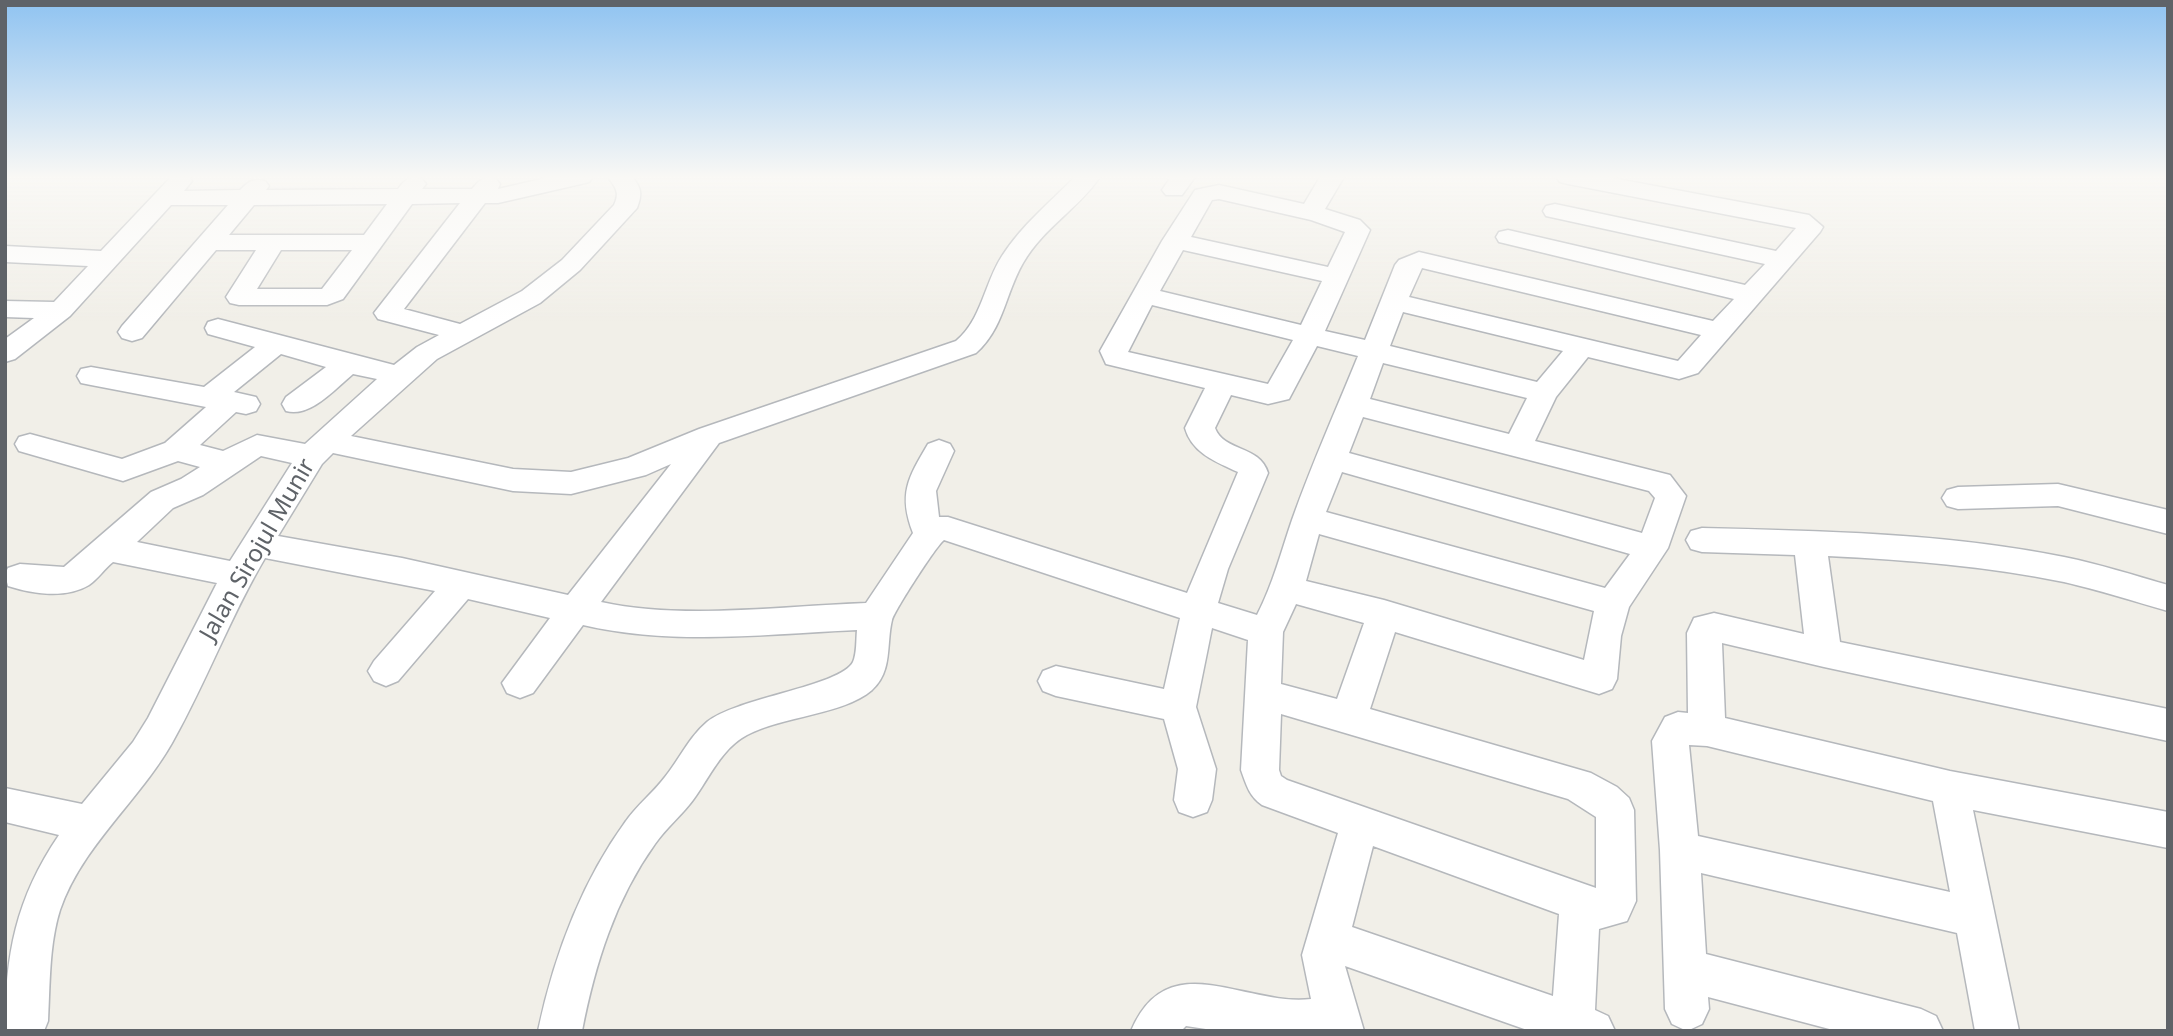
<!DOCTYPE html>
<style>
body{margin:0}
#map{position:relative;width:2173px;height:1036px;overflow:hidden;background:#f1efe8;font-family:"Noto Sans",sans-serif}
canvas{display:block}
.frame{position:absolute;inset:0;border:7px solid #5f6368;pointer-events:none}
</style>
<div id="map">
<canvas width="2173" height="1036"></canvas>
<div class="frame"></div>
</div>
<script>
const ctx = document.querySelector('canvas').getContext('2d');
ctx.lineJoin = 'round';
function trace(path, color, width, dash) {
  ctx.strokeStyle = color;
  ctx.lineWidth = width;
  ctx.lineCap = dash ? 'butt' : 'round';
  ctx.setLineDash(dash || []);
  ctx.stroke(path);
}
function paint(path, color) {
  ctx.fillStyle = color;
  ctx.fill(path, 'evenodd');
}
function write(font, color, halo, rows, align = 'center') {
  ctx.font = font + ' "Noto Sans",sans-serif';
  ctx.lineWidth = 5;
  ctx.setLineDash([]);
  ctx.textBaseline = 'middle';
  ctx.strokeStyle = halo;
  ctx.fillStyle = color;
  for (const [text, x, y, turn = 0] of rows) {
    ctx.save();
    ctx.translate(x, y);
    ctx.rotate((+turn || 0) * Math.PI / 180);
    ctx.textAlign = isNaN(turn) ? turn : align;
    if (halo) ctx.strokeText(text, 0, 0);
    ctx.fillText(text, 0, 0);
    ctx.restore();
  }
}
const minor = new Path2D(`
 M171,177H189L192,181L184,191L240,190C249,181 253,178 265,181L269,186L266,190L398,189C405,179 409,176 422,179L426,184L422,189H472C480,179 484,176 496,179L500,184L498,189L550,177H593L589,182L581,184L498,203H485L404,309L460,324L522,291L562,260L614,205C620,193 616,188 608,177H632C642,188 642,195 637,208L580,270L540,303L437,359L351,436L513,469L571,472L628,458L699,429L956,341C982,319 984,284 1002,256C1022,225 1049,203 1075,177H1100C1078,209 1044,227 1023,263C1005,294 1004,328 976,353L719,443L601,602C681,620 783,606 866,603L913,533C898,494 908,478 928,444L939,440L950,444L954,451L936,491L939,517H948L1187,593L1238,472C1216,462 1192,453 1185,428L1205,388L1106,364L1100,351L1162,241L1195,190L1219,185L1304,204L1320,177H1344L1325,209L1360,220L1370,230L1325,331L1365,340L1395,265L1399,260L1419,252L1713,321L1734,299L1499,242L1496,237L1499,232L1508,230L1745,285L1765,264L1546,216L1543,211L1546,206L1555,204L1776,251L1796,228L1568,184L1560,182L1556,177H1607L1809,215L1823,227L1820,232L1698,373L1679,379L1588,357L1556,397L1535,441L1670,475L1686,496L1668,548L1629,607L1621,636L1617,679L1612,689L1599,694L1395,632L1370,709L1591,773L1617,787L1629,798L1634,810L1636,901L1627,921L1599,929L1595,1010L1608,1016L1615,1031H1530L1345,966L1364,1031H1219L1186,1026L1181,1031H1131C1168,943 1245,1007 1311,999L1302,955L1338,833L1262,805C1249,796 1246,784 1241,770L1248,640L1212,628L1196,707L1216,769L1212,800L1207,812L1193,817L1179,812L1174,800L1178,769L1164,719L1056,696L1043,691L1038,681L1043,671L1056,666L1164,689L1180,618L944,540C936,546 895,610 892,620C886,644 893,671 872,690C843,715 782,716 747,735C721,749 710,777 693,800C682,815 666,828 655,844C615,900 595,964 582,1031H538C554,956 581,883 626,821C637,805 653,793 665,777C679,760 689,737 707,722C736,698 841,686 853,662C857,653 856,640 857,630C766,634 673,646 583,625L533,693L520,698L507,693L502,683L550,618L468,599L398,681L386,686L374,681L368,671L374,661L435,591L265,558C230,617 206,683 172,743C139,801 82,846 60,910C49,945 50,985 48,1021L44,1031H5C5,955 16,898 59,835L5,822V788L82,804L133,742L148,718L217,583L113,562C104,569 98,579 89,585C66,599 33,594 8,586L5,574L8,568L20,564L64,567L151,492L181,479L200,467L178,461L123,481L19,451L15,444L19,437L30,434L122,459L165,443L206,407L91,385L81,383L77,376L81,369L91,367L204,387L255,347L208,334L205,328L208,322L218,319L394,365L417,347L439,335L378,319L374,313L460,203L412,204L343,299L327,305H239L230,303L226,297L256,250H216L142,338L132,341L122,338L118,332L122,326L228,205H171L70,316L15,359L5,362V339L34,318L5,317V301L54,302L88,266L5,262V246L101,251ZM1219,199L1311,220L1345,232L1328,267L1191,237L1212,200ZM387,204L364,235H229L254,205ZM281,250H352L322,289H257ZM1183,250L1322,281L1301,325L1160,291ZM1422,268L1701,335L1678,361L1409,297ZM1152,305L1293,340L1268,384L1128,352ZM1403,312L1563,351L1537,382L1390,346ZM1317,346L1358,356C1336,410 1312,463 1292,520C1281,552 1273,584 1257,615L1218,603L1228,569L1268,473C1260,445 1224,452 1215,428L1231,395L1268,404L1289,399ZM281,354L326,367L286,397L282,404L286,411C310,418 335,389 353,374L377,379L305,444L257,435L223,451L200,445L236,412L246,414L256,411L260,404L256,397L234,392ZM1383,363L1527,398L1509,434L1370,399ZM1363,417L1649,491L1655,498L1642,533L1349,453ZM333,453L513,491L571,494L646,475L671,464L568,595L402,558L278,536L322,464ZM261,456L292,463L230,561L137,542L173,508L203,495ZM1342,472L1630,554L1605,588L1326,512ZM1319,534L1594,611L1584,660L1384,600L1306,581ZM1296,604L1364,623L1337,699L1281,684L1283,632ZM1281,714L1568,799L1596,817V888L1287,780L1281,776L1279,770ZM1373,846L1559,914L1553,996L1352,927Z
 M1171,177H1195L1182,195H1166L1162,190Z
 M2058,484L2168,510V534L2058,506L1958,509L1947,506L1942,498L1947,490L1958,487Z
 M1702,528C1823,531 1946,533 2064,557C2099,564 2133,575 2168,585V611C2133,601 2099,590 2064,582C1986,566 1907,560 1828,556L1840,642L2168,709V741L1824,667L1722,643L1725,718L1950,771L2168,812V848L1973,810L2019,1031H1975L1957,933L1701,873L1706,954L1921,1009L1936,1016L1943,1031H1837L1708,997L1709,1009L1702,1024L1687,1031L1672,1024L1665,1009L1660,850L1652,741L1665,717L1678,712L1688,713L1687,633L1694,618L1714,613L1804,634L1795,555L1702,552L1691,549L1686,540L1691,531ZM1689,745L1707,746L1933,801L1950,892L1698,836Z`);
trace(minor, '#b5b8bc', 3);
paint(minor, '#fff');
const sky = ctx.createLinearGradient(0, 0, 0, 322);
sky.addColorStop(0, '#8fc3f1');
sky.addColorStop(0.55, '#f9f8f5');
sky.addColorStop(1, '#f9f8f500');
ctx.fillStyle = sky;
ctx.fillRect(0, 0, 2173, 322);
write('24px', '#5f6368', '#fff', [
 ["Jalan Sirojul Munir",258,550,-60]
]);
</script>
